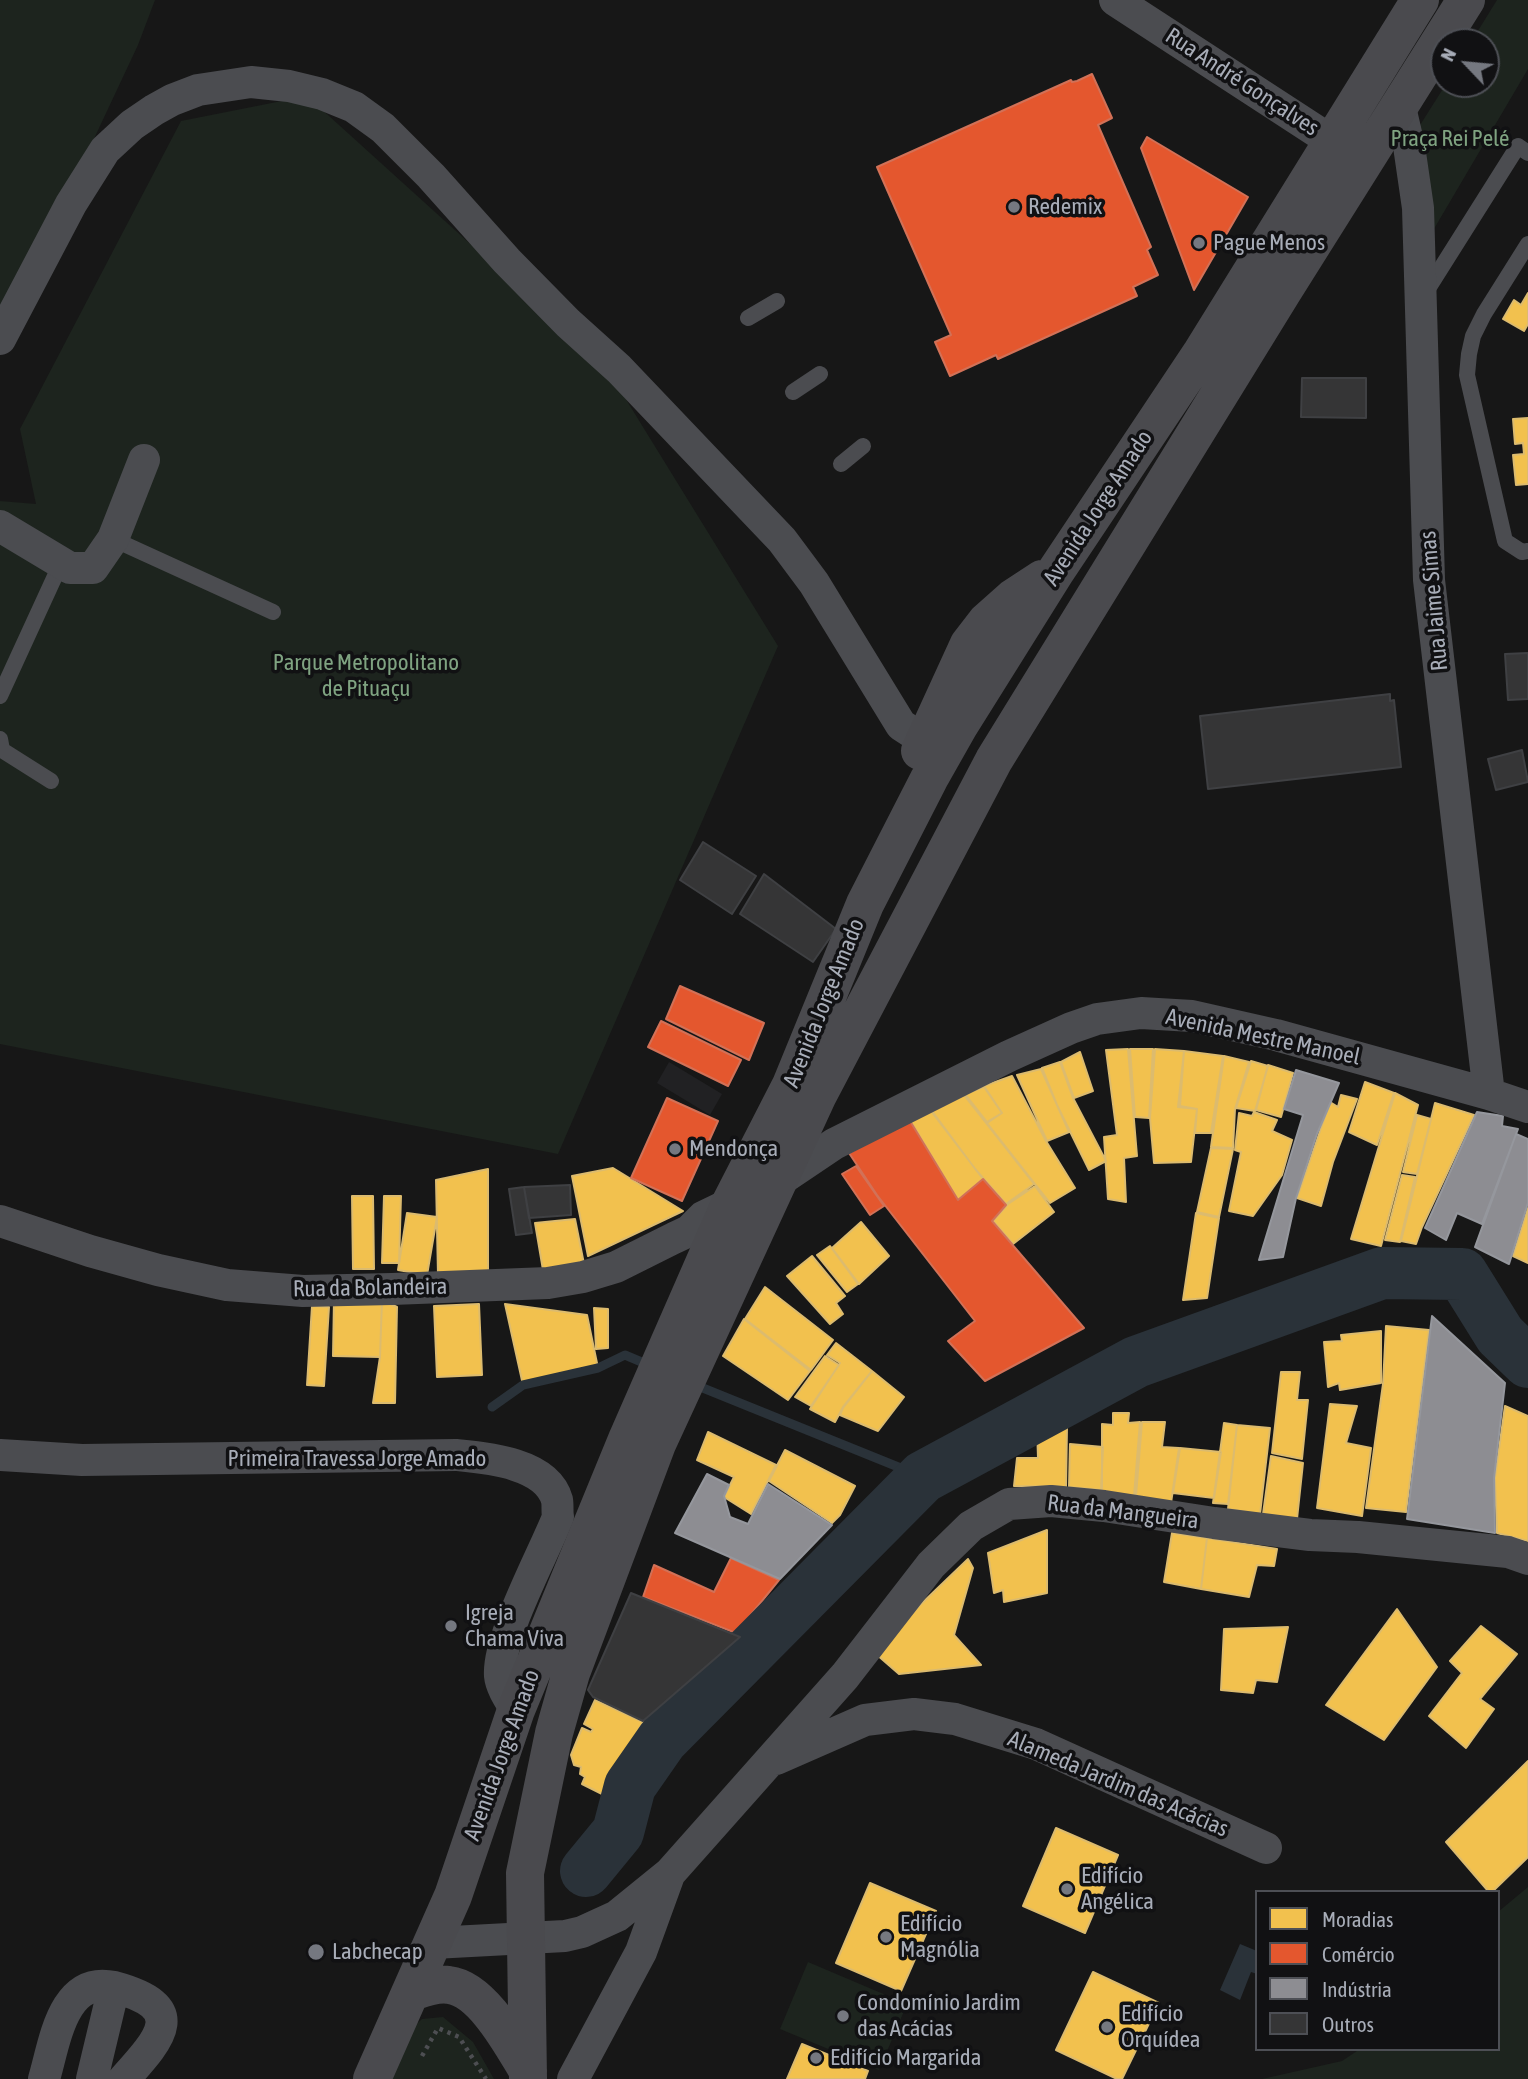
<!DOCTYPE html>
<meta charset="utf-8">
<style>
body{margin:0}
#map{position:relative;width:1528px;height:2079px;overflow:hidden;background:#171717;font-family:"Asap Condensed",sans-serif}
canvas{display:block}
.legend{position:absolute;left:1255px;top:1890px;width:245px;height:161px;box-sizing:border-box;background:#111113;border:2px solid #4d4f55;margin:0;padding:9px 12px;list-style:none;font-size:21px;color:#a8adb8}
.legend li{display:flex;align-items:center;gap:14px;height:35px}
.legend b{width:35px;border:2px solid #4d4f55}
.north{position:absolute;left:1430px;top:28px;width:70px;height:70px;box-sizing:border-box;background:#111113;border:2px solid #4d4f55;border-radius:50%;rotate:296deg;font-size:19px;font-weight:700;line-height:28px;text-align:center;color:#a8adb8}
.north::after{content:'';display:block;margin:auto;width:24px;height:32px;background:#757880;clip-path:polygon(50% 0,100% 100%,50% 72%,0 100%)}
</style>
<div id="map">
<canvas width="1528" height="2079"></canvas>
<ul class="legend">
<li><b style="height:19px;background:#f2c14e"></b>Moradias</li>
<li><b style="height:19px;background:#e4572e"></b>Comércio</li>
<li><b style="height:19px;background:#8d8d92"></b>Indústria</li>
<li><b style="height:19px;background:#353536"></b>Outros</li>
</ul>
<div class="north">N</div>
</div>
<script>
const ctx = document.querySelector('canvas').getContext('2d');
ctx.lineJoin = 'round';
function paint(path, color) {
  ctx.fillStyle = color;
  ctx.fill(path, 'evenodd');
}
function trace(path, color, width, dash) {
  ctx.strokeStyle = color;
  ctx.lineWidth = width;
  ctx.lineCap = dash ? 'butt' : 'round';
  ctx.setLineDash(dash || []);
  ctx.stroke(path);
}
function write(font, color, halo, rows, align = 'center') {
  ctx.font = font + ' "Asap Condensed",sans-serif';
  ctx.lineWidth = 7;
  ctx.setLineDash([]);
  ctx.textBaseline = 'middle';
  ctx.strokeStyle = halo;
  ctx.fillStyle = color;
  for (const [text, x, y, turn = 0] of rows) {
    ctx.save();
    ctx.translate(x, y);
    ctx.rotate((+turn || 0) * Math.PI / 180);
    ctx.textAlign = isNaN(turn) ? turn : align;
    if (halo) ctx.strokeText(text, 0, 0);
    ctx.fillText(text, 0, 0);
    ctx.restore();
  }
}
paint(new Path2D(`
 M669,1062L722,1094L710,1115L657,1083Z`), '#212123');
paint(new Path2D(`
 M0,0H155L138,45L0,339Z
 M1497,0H1528V69L1431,234L1415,133L1446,84H1486V42H1471Z
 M307,96L606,367L778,646L558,1154L0,1044V501L36,504L20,429L181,121Z
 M1528,1887V2079H1262L1342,2061L1360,2049H1498V1912Z
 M808,1962L907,2004L879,2070L780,2029Z
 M443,2017L473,2042L494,2079H384L403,2037L422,2019Z`), '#1d241e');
paint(new Path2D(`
 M1240,1944L1257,1951V1974L1251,1972L1240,2000L1220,1990Z`), '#2a3239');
const homes = new Path2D(`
 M1528,293V324L1524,331L1503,319L1514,300L1521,305Z
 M1528,418V484L1516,485L1513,455L1524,454L1523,443L1515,444L1513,419Z
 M1128,1049L1137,1156L1124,1158L1126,1202L1108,1199L1104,1137L1117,1135L1106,1050Z
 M1130,1049H1153L1149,1118L1135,1117Z
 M1155,1049L1184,1051L1178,1107L1197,1109L1191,1162L1154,1163L1150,1118Z
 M1184,1051L1223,1056L1211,1133H1195L1197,1109L1180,1106Z
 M1080,1052L1093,1091L1074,1098L1061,1062Z
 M1224,1056L1249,1062L1235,1109L1233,1148L1211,1147Z
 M1251,1061L1268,1066L1255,1111L1236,1108Z
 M1060,1062L1073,1098L1106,1161L1089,1170L1057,1105L1042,1068Z
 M1268,1065L1293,1073L1281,1117L1256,1110Z
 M1041,1069L1069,1132L1047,1141L1017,1075Z
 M1012,1076L1046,1141L1075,1188L1050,1203L987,1123L1002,1113L984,1086Z
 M1365,1082L1394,1093L1377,1145L1349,1132Z
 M984,1087L1002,1113L987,1122L965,1094Z
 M1395,1093L1418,1105L1381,1246L1351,1239Z
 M964,1095L1034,1184L1006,1204L976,1170L932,1111Z
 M1341,1095L1357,1099L1333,1162L1321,1206L1297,1198L1330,1102L1338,1107Z
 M1435,1103L1474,1115L1422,1227L1416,1244L1401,1241Z
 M931,1111L983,1179L958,1200L910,1120Z
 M1254,1112L1277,1120L1272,1131L1292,1140L1282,1175L1253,1216L1229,1211L1241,1152L1235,1150L1239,1113L1252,1116Z
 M1417,1115L1431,1119L1417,1174L1403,1172Z
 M1211,1148L1233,1149L1219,1217L1197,1212Z
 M613,1168L683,1211L588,1256L572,1176Z
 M488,1169V1272L438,1275L436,1180Z
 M1402,1175L1415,1177L1400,1242L1385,1240Z
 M1035,1186L1054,1212L1013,1244L993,1221L1008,1204Z
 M352,1196H373L374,1269H353Z
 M384,1196H401L399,1263H382Z
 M1528,1208V1263L1513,1256Z
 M407,1213L437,1217L427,1275L398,1270Z
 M1196,1213L1219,1218L1207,1298L1183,1300Z
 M575,1219L584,1264L543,1270L535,1223Z
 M861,1222L889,1256L859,1284L832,1248Z
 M830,1246L858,1284L847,1292L817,1255Z
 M812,1256L845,1296L836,1303L843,1314L830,1324L787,1276Z
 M765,1287L833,1340L811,1370L745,1319Z
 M334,1299L382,1300L380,1357L333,1356Z
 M382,1300L397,1307L395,1403H373L380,1357Z
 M479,1304L482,1375L437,1377L434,1306Z
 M505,1304L587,1315L598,1368L523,1385Z
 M312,1306L329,1307L324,1386L307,1385Z
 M594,1308L608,1309V1348L596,1349Z
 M744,1319L810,1371L788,1400L723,1356Z
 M1386,1326L1429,1330L1406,1512L1366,1508L1383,1384Z
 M1381,1331V1383L1340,1390L1339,1383L1328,1387L1324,1342L1342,1341L1341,1335Z
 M836,1343L872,1371L843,1407L835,1422L810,1409L840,1363L827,1355Z
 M825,1356L839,1365L811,1406L795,1397Z
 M872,1371L904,1397L878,1431L840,1415L843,1408Z
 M1281,1372H1300L1297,1400H1308L1302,1459L1272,1453Z
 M1330,1404L1357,1406L1346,1443L1371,1448L1362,1516L1317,1508Z
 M1505,1406L1528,1416V1541L1497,1533L1495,1478Z
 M1113,1413H1129L1128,1423L1140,1422L1134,1496L1102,1491V1424L1113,1425Z
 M1142,1422H1165L1162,1447L1179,1448L1171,1503L1136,1496Z
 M1224,1423L1237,1425L1228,1504L1213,1503Z
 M1237,1425L1270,1428L1260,1514L1228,1509Z
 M1067,1427L1066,1487L1014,1486L1017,1458H1038L1037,1428Z
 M708,1432L776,1465L751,1514L724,1497L734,1477L697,1460Z
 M1070,1444L1103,1447L1101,1490L1069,1487Z
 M1180,1448L1221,1452L1214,1498L1173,1493Z
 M785,1450L855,1486L840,1515L832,1523L769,1481Z
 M1271,1456L1303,1463L1297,1519L1263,1514Z
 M1047,1530V1593L1004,1602L1003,1590L994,1593L988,1553Z
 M1172,1533L1207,1538L1201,1589L1164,1582Z
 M1207,1538L1277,1549L1274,1566L1257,1565L1249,1597L1201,1589Z
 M968,1559L973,1568L954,1635L981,1665L899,1674L876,1654L919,1606Z
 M1397,1609L1437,1667L1384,1740L1326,1705Z
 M1481,1626L1517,1654L1480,1699L1494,1709L1466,1748L1429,1716L1462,1673L1450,1661Z
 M1288,1627L1277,1682L1256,1680L1253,1693L1221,1690L1224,1629Z
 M595,1700L643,1722L602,1794L582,1784L585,1777L580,1774L581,1767L574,1765L571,1755L582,1728L591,1732L593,1729L584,1724Z
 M1528,1761V1857L1492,1892H1489L1446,1842Z
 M1056,1828L1118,1855L1085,1933L1023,1906Z
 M870,1883L936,1911L901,1991L836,1963Z
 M1093,1972L1159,2003L1122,2079H1117L1056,2050Z
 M802,2044L868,2071L865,2079H787Z`);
paint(homes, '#f2c14e');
trace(homes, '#dcbb6e', 2);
const shops = new Path2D(`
 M1092,74L1112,118L1098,125L1151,247L1147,250L1158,275L1133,287L1137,296L998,359L996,355L950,376L935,342L951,335L877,167L1071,80L1072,82L1077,81Z
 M1147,137L1248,197L1194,290L1141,148Z
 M680,986L764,1023L749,1060L666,1019Z
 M661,1021L741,1060L728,1086L648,1047Z
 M667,1098L718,1121L682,1201L631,1178Z
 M910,1121L958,1200L983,1179L1006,1205L992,1221L1084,1328L985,1381L948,1341L975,1321L877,1195L849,1153Z
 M856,1166L884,1206L870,1215L842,1174Z
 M731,1558L779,1580L736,1633L643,1597L654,1565L714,1592Z`);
paint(shops, '#e4572e');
trace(shops, '#d27157', 2);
const industry = new Path2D(`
 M1296,1070L1339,1083L1317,1134L1296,1198L1283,1257L1259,1260L1303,1115L1284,1109Z
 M1477,1112L1503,1116L1502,1126L1518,1129L1482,1224L1457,1213L1446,1240L1425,1228Z
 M1516,1134L1528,1139V1203L1509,1264L1475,1247Z
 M1432,1316L1505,1383L1494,1478L1495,1533L1407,1519Z
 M707,1474L729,1485L724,1496L730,1517L748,1524L768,1484L832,1525L780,1579L675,1533Z`);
paint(industry, '#8d8d92');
trace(industry, '#95979d', 2);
trace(new Path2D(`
 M693,1384L923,1477
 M492,1407L523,1385L598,1368L625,1355L651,1366`), '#2a3239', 9);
trace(new Path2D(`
 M586,1871L618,1832L630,1786L662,1740L923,1477L1136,1362L1382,1273L1462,1274L1500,1335L1528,1362`), '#2a3239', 52);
const building = new Path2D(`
 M1302,378H1366V418L1301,417Z
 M1528,653V699L1508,700L1505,654Z
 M1390,694V701L1394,700L1401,767L1208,789L1200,716Z
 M1522,750L1528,782L1496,790L1488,759Z
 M703,842L756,876L732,914L680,880Z
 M764,874L836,929L813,962L740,914Z
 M570,1185L571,1215L529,1218L524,1187Z
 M524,1187L532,1233L516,1235L509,1189Z
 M631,1593L740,1637L643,1721L593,1697L588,1690Z`);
paint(building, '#353536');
trace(building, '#3f4043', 2);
trace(new Path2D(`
 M422,2056L438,2028L459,2037L486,2079`), '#4d4e52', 4.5, [3.5, 5]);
trace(new Path2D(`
 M1528,244L1484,314L1473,336L1469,354L1467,375L1505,541L1522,552L1528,551
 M1424,295L1518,146L1528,153
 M748,318L777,301
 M793,392L820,374
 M841,464L863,446
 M113,539L273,612
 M0,696L61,563
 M0,739L2,750L51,781`), '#4b4c50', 16);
trace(new Path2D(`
 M1115,0L1333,142
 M1400,107L1409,146L1418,208L1429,580L1489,1094
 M0,339L71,204L105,150L132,125L154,110L172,100L198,90L251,82L289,86L322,94L354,107L383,128L431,176L507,261L568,323L619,369L782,540L814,583L901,725L924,740
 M0,526L70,568H93L113,539L144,460
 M779,1181L834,1144L1009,1056L1071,1028L1097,1019L1141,1013L1192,1016L1276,1035L1489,1094L1528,1107
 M0,1221L90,1251L158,1270L227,1285L303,1291L392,1289L548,1283L583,1277L616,1267L674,1238L689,1231L703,1217L730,1204
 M0,1455L82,1460L456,1455C487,1458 547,1463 557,1500C558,1505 557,1512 558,1517C543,1555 497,1639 500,1676C501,1687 510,1700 516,1710
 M776,1759L865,1720L914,1714L955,1719L1036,1744L1266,1848
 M433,1943L565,1936L582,1932L617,1916L670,1873L845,1676L931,1565L971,1526L1009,1504L1051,1501L1104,1506L1214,1523L1310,1535L1358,1537L1508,1552L1528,1559
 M44,2079C55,2042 62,1976 114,1987
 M92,2079L114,1987C188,2007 163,2036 124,2079
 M573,2079L641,1952L669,1875`), '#4b4c50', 32);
trace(new Path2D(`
 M920,751L969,644L986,622L1013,598L1042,579
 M412,1992C424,1988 436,1983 449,1985C483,1989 512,2045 528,2071
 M372,2079L453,1896L516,1710L628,1437L730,1204L791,1085L865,904L929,779L959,726L1056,571L1202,352L1420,0
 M528,2079L525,1873L554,1733L571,1673L657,1444L817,1097L994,760L1283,291L1466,0`), '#4a4a4e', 38);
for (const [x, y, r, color] of [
 [1014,207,7,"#757880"],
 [1199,243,7,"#757880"],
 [675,1149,7,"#757880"],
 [451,1626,7,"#757880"],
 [1067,1889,7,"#757880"],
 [886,1937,7,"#757880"],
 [316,1952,9,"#757880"],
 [843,2016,7,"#757880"],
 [1107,2027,7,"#757880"],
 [816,2058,7,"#757880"]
]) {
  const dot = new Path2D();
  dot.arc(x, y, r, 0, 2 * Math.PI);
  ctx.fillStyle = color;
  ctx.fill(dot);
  trace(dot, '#111113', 2.5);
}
write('23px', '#a8adb8', '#111113', [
 ["Rua André Gonçalves",1242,82,33],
 ["Avenida Jorge Amado",1098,508,-57],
 ["Rua Jaime Simas",1434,601,-95],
 ["Avenida Jorge Amado",824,1003,-68],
 ["Avenida Mestre Manoel",1263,1037,12],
 ["Rua da Bolandeira",370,1288,-1],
 ["Primeira Travessa Jorge Amado",357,1459],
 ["Rua da Mangueira",1123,1512,7],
 ["Avenida Jorge Amado",502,1755,-70],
 ["Alameda Jardim das Acácias",1118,1784,23]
]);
write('23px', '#7fa381', '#111113', [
 ["Praça Rei Pelé",1450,139],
 ["Parque Metropolitano",366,663],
 ["de Pituaçu",366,689]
]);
write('23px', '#a8adb8', '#111113', [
 ["Redemix",1028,207],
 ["Pague Menos",1213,243],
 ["Mendonça",689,1149],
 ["Igreja",465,1613],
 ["Chama Viva",465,1639],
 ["Edifício",1081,1876],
 ["Angélica",1081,1902],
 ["Edifício",900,1924],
 ["Magnólia",900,1950],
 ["Labchecap",332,1952],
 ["Condomínio Jardim",857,2003],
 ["das Acácias",857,2029],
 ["Edifício",1121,2014],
 ["Orquídea",1121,2040],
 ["Edifício Margarida",830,2058]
], 'left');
</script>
